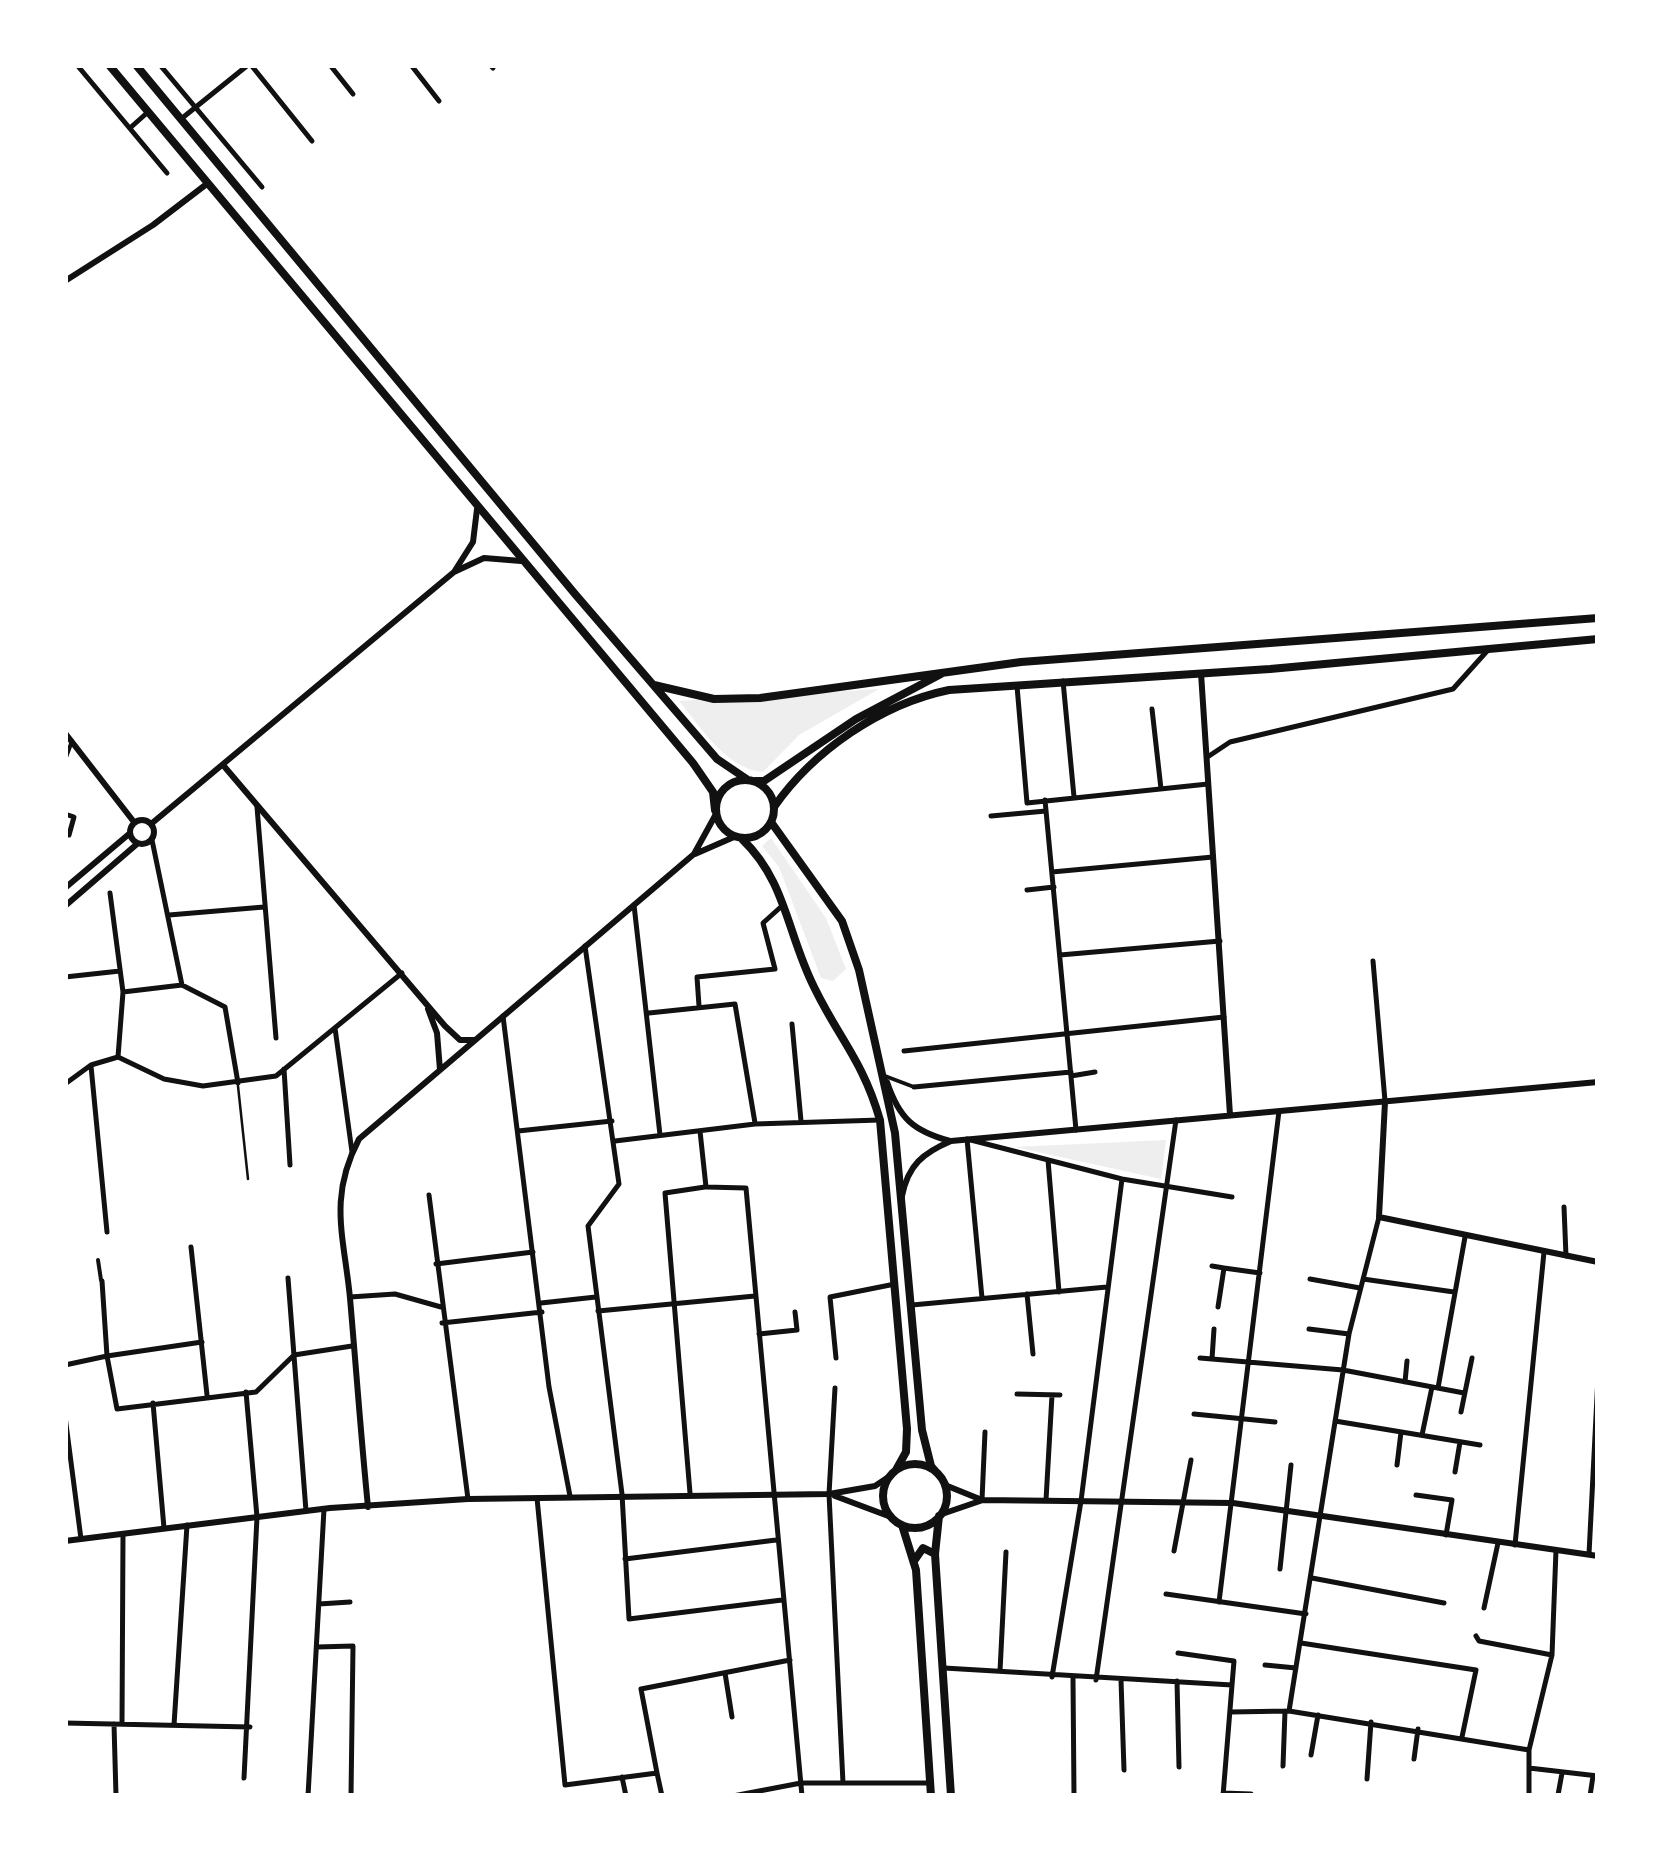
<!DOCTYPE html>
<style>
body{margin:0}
#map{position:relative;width:1663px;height:1861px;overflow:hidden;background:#fff;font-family:"Asap Condensed",sans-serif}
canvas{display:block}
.frame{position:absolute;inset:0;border:68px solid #fff;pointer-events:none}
</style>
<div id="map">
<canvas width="1663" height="1861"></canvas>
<div class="frame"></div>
</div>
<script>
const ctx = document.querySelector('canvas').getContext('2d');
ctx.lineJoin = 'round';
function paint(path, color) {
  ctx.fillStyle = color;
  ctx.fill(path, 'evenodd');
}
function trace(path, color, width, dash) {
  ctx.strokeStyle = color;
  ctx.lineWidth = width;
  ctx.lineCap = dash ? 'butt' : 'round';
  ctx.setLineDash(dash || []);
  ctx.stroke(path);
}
paint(new Path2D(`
 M879,689L799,735L763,772C726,769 701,727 679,701Z
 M771,838L826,918L846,969L833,981L821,978L779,867L762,846Z
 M1166,1140L1161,1179L1015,1147Z`), '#eee');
trace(new Path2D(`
 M238,1086L248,1179`), '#111', 2.5);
trace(new Path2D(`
 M65,760L72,741
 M885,1076L914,1087
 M98,1260L101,1280`), '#111', 4);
trace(new Path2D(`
 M77,65L167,173
 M160,65L262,187
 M251,65L312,141
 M330,65L353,94
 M411,65L439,101
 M490,65L493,68
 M181,119L248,65
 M130,128L148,112
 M1063,681L1074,797
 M1017,686L1027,803L1208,784
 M1152,709L1161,789
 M1209,756L1230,742L1453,689L1488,650
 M1045,800L1076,1130
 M257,807L276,1038
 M65,814L74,817L69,835
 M991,816L1046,811
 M152,840L182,985L225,1007L238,1083
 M1052,872L1213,857
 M1027,890L1054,887
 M110,893L123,992L118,1057
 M634,905L660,1135
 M169,915L264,907
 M585,946L619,1184L588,1226L622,1494L629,1619L782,1600
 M1060,955L1220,941
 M1373,961L1385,1101
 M65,977L120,971
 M123,992L182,985
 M699,1006L697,977L775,969L763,923L783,905
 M649,1013L735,1004L755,1123
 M503,1016L549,1387L570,1496
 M792,1024L801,1121
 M335,1028L352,1152
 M904,1051L1224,1017
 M91,1066L107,1232
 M284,1069L290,1165
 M1071,1076L1095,1072
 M65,1084L91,1065L118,1057L164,1079L203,1086L276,1076L402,973
 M914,1087L1071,1072
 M518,1131L612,1121
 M700,1131L706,1187L746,1188L802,1796
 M615,1141L755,1124L880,1120
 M1048,1160L1059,1292
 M429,1195L468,1499
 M1564,1207L1566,1256
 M191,1247L207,1395
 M436,1264L533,1252
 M1212,1266L1224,1268
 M288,1278L306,1511
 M1310,1279L1360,1288
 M1363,1279L1454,1292
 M1027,1294L1033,1354
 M350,1297L395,1294L441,1307
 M982,1298L967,1139L1122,1179L1232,1197
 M541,1303L596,1297
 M912,1305L1107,1287
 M1218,1307L1224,1268L1260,1273
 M598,1311L755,1296
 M442,1323L542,1312
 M1309,1329L1349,1334
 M759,1334L797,1330L795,1312
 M202,1342L107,1356L117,1409L256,1392L294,1355L352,1346
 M836,1358L830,1297L895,1284
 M1200,1358L1343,1370L1464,1393
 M1212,1359L1214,1329
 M65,1365L107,1356L102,1281
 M1405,1382L1407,1361
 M835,1388L829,1494L843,1783
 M1438,1388L1465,1237
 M1017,1394L1060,1395
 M153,1403L164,1528
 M1461,1412L1472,1358
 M1194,1414L1275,1422
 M65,1416L81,1539
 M1335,1421L1480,1445
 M1422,1435L1432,1387
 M1397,1465L1401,1432
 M1455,1472L1460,1442
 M690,1493L665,1193L705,1187
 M1416,1495L1452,1500L1446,1535
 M537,1498L565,1785L657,1773L662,1796
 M982,1500L985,1432
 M1046,1500L1052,1395
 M1515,1545L1544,1252
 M1174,1551L1191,1460
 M1589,1554L1598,1377
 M625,1559L776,1540
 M1280,1569L1291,1465
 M1312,1578L1444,1603
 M1166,1594L1306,1614
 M1219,1602L1279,1111
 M319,1604L350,1602
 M1484,1608L1498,1543
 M1476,1636L1479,1641L1552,1655
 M1301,1643L1476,1670L1462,1737
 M317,1647L353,1646L351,1796
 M1178,1653L1234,1661L1232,1685
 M1265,1665L1296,1668
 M944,1668L1232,1685L1223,1796
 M1000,1671L1006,1552
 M725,1673L732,1717
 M1052,1677L1081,1501L1122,1179
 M1073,1679L1074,1796
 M1096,1680L1176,1120
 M1121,1680L1124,1770
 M1177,1681L1179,1767
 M1289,1711L1349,1334L1379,1217
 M1230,1712L1289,1711L1529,1750
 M65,1723L250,1727
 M114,1724L116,1796
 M122,1724L123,1534
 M174,1725L187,1525
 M1311,1755L1318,1715
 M1414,1759L1418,1729
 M1283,1766L1285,1711
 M1529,1768L1598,1776
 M657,1773L641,1689L790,1660
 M622,1777L626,1796
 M244,1778L257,1517L246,1392
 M1367,1779L1371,1722
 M1223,1793L1251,1794
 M1558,1795L1562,1773
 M308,1796L324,1509
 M733,1796L801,1783H930
 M1529,1796V1750L1552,1655L1556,1550
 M1590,1796L1593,1776`), '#111', 5);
trace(new Path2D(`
 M65,281L153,225L208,183
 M477,509L473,542L454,572L484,558L521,561
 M1201,673L1230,1115
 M65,733L134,822
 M223,765L445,1026L460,1040H474
 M130 832a12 12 0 1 1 24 0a12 12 0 1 1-24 0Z
 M151,824L454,572
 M695,854L734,837
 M65,888L129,834
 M65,906L137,844
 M428,1009L437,1033L440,1070
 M887,1082C899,1118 913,1131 950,1141
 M1385,1102L1379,1217L1598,1262
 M902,1196C908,1165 923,1153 951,1141L1598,1082
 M945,1485L982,1500L1233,1503L1598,1556
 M835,1496L891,1517
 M368,1507C361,1437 356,1367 350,1298C344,1236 328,1198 359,1139L694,854L716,814
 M942,1514L980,1501
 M65,1541L330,1508L468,1499L829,1494L875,1486L890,1476`), '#111', 6);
trace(new Path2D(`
 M109,65L693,763L713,792L715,810
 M136,65L575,594L717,759L748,780
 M654,685L714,699L760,698L1021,662L1598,618
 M716 809a29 29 0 1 1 58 0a29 29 0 1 1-58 0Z
 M755,781H764L856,719L941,674
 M774,807C813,751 881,704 949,690L1270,669L1598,639
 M771,822L842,921L859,970L895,1133L922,1430L931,1466L937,1473
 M742,839C787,882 787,935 815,989C840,1040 863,1061 880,1120L907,1429L906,1452L896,1470
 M883 1496a32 32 0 1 1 64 0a32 32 0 1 1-64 0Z
 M939,1516L935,1554L951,1796
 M902,1525L916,1570L931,1796
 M914,1561L923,1548L935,1554`), '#111', 8);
</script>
